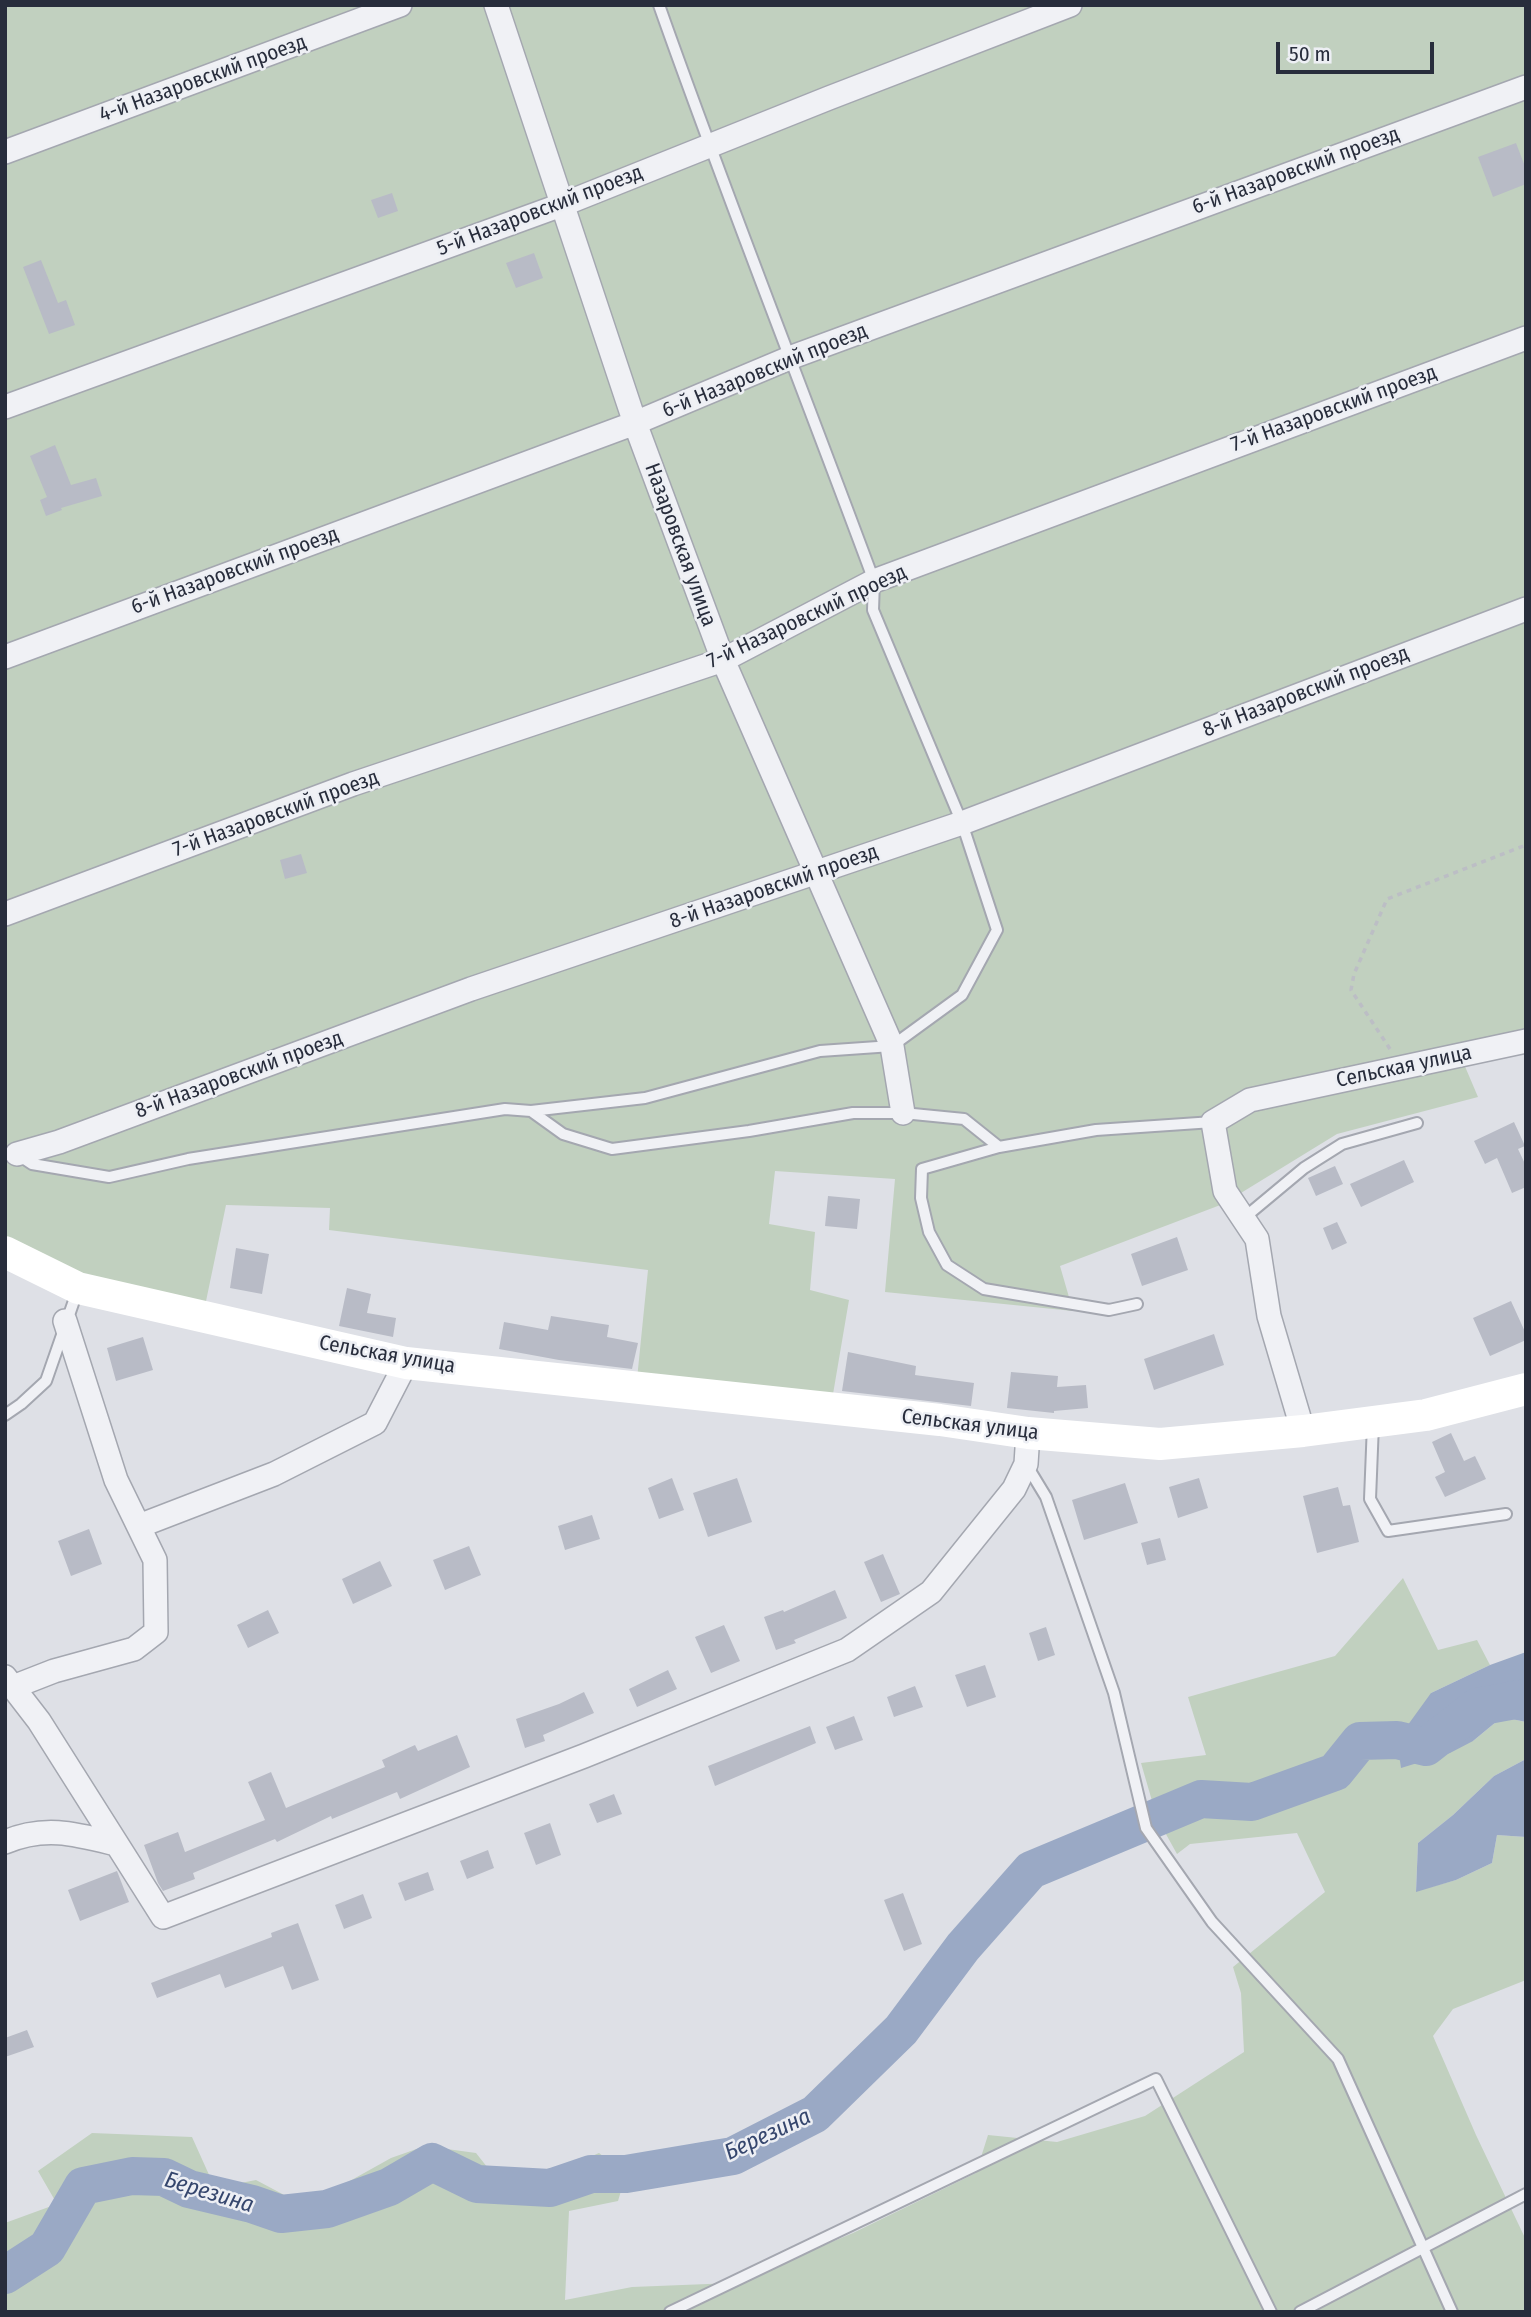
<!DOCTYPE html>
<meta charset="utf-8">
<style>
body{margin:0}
#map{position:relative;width:1531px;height:2317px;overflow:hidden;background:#dee0e6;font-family:"Fira Sans Condensed",sans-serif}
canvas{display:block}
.frame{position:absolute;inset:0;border:7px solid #282d3c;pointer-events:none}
.scale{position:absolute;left:1276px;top:42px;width:158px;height:32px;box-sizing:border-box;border:4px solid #282d3c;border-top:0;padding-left:9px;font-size:21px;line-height:24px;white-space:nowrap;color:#282d3c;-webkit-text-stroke:5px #edeff4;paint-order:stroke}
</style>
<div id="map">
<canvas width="1531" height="2317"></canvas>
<div class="frame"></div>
<div class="scale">50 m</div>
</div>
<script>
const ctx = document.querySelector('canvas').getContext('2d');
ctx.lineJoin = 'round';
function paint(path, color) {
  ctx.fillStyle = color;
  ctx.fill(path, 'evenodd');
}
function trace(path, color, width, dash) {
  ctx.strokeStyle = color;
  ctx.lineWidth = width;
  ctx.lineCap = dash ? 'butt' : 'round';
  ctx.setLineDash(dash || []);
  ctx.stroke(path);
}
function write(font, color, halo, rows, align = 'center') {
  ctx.font = font + ' "Fira Sans Condensed",sans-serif';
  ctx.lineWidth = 5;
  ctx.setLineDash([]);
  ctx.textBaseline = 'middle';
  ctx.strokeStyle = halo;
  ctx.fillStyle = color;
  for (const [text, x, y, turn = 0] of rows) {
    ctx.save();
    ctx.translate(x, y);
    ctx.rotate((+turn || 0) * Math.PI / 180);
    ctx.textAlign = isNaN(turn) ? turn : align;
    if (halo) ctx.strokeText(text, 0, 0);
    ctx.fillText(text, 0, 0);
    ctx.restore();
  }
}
paint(new Path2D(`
 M5,5H1526V1034L1458,1050L1478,1097L1337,1134L1223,1204L1060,1266L1073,1311L885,1292L895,1179L775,1171L769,1224L815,1232L810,1290L849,1300L832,1400L637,1379L648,1270L329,1230L330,1208L226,1205L205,1306L95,1280L5,1239Z
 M1403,1578L1438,1650L1477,1640L1490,1665L1431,1693L1473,1741L1502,1717L1526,1722V1759L1494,1776L1453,1815L1418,1843L1416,1891L1456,1880L1492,1863L1497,1835L1526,1837V1980L1453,2009L1433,2036L1476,2135L1526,2240V2312H5V2223L57,2204L38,2171L92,2133L192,2137L215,2188L256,2180L305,2206L391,2158L425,2146L476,2153L499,2182L541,2178L599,2153L626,2174L618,2201L569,2211L565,2300L632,2287L733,2283L853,2233L976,2173L988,2135L1057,2142L1145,2116L1244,2052L1241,1993L1233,1967L1325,1892L1297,1833L1190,1844L1177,1854L1157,1818L1141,1763L1206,1755L1188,1697L1335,1656Z`), '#c1d0bf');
paint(new Path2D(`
 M1526,1652V1722L1502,1717L1473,1741L1450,1753L1401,1768L1397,1740L1431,1693L1490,1665Z
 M1526,1759V1837L1497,1835L1492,1863L1456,1880L1416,1892L1418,1843L1453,1815L1494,1776Z`), '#9aa9c5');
trace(new Path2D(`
 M5,2275L47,2248L83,2186L132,2176L164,2177L189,2189L252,2204L281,2214L327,2209L389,2187L432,2162L477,2184L550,2188L591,2174H626L733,2156L815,2114L901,2030L963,1947L1031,1870L1201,1799L1252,1802L1335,1772L1360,1741L1397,1740L1426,1747L1477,1707L1526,1698`), '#9aa9c5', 38);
paint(new Path2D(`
 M1516,143L1526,169V184L1493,197L1478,157Z
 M392,193L398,211L378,218L371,200Z
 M534,253L543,278L516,288L506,263Z
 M41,260L58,303L66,300L75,325L49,334L23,267Z
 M55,445L71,485L96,478L102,496L61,508L62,510L46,516L40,500L47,497L30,456Z
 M301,854L307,873L285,879L280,860Z
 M1514,1122L1525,1146L1518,1149L1526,1166V1187L1512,1193L1497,1158L1485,1164L1474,1141Z
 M1404,1160L1414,1182L1361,1207L1350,1184Z
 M1335,1166L1343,1184L1316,1196L1308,1178Z
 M828,1196L860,1199L857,1229L825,1226Z
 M1337,1222L1347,1243L1332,1250L1323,1228Z
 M1177,1237L1188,1270L1142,1286L1131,1254Z
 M236,1248L269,1254L262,1294L230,1288Z
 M347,1288L371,1294L367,1313L396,1318L393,1337L339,1326Z
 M1511,1301L1526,1334V1340L1490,1356L1473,1318Z
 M551,1316L609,1325L607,1337L638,1343L632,1369L559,1360L499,1349L504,1322L548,1330Z
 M1214,1334L1224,1365L1154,1390L1144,1359Z
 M143,1337L153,1370L116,1381L107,1348Z
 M848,1352L916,1366L915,1375L974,1383L971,1406L842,1391Z
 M1011,1372L1058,1376L1057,1387L1086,1385L1088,1408L1054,1411V1413L1007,1408Z
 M1451,1433L1464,1461L1475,1456L1486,1479L1445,1497L1435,1477L1445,1472L1432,1442Z
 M672,1478L684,1510L659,1519L648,1488Z
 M737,1478L752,1522L708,1537L693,1493Z
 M1199,1478L1208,1508L1178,1518L1169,1487Z
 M1125,1483L1138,1523L1084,1540L1072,1500Z
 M1338,1487L1343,1506L1350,1505L1359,1542L1317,1553L1303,1496Z
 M592,1515L600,1539L565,1550L558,1526Z
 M89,1529L102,1564L71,1576L58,1541Z
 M1160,1538L1166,1560L1147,1565L1141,1543Z
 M469,1546L481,1575L445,1590L433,1560Z
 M883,1554L900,1594L881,1602L864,1562Z
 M380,1561L392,1586L353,1604L342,1579Z
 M835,1590L847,1618L794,1640L796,1643L776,1650L764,1617L783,1610L784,1612Z
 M268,1610L279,1633L248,1648L237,1625Z
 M724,1625L740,1661L711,1673L695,1637Z
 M1046,1627L1055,1655L1038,1661L1029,1633Z
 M985,1665L996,1697L967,1707L955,1675Z
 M668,1670L677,1689L637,1707L629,1689Z
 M915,1686L923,1707L894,1717L887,1697Z
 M584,1692L594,1713L543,1735L545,1741L525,1748L516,1719L559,1704Z
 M854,1716L863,1740L835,1750L826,1727Z
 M810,1726L816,1743L715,1786L708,1766Z
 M457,1735L470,1767L400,1799L397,1792L332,1819L331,1816L277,1842L275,1839L193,1873L195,1879L163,1891L158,1883L144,1845L178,1832L185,1852L265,1820L248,1782L271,1772L286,1808L385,1767L382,1760L415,1745L418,1751Z
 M614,1794L622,1814L597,1823L589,1804Z
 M550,1823L561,1855L536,1865L524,1833Z
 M488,1850L494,1868L467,1879L460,1861Z
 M117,1871L129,1902L80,1921L68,1890Z
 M428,1872L434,1890L405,1901L398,1883Z
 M903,1893L922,1944L904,1951L884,1900Z
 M363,1894L372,1918L344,1929L335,1905Z
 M298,1923L319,1980L292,1990L283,1966L225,1988L220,1974L157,1998L151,1983L272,1937L271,1933Z
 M27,2030L34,2047L5,2057V2038Z`), '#b8bbc6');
const lane = new Path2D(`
 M531,1111L645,1098L820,1051L892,1046L962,995L997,930L962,823L873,610L874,581C803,389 727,198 659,5
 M5,1155L17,1154L32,1164L109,1177L188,1159L505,1109L531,1111L563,1134L612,1149L749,1131L853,1113H903L964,1119L999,1147
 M1244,1218L1304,1168L1342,1144L1417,1123
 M1137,1304L1109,1310L984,1289L947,1265L929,1232L921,1198L922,1169L999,1147L1096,1130L1213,1122
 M5,1415L21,1404L46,1381L77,1292
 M1373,1424L1370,1499L1388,1531L1506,1514
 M1026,1464L1046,1497L1114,1693L1146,1828L1212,1922L1338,2059L1452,2312
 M670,2312L1156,2079L1271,2312
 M1300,2312L1526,2194`);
const street = new Path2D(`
 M496,5L635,423L723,660L892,1046L903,1113
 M5,152L400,5
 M5,407L564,204L829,98L1070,5
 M5,657L635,423L792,357L1526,87
 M5,914L353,784L723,660L874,581L1526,338
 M17,1154L59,1142L471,989L962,823L1526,609
 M1303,1431L1269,1316L1257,1239L1225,1191L1213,1122L1250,1100L1526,1041
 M139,1526L274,1474L375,1423L406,1363
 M5,1677L39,1721L163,1917L584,1756L847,1650L931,1592L1014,1489L1026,1464L1028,1433
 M13,1687L54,1671L134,1649L156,1632L155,1560L116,1480L65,1321
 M5,1842C45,1825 76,1834 116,1844`);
trace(lane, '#a4a7b0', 14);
trace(street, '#a4a7b0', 26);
trace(new Path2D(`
 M1390,1049L1351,990L1354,974L1387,899L1526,845`), '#bcbec5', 3.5, [5, 5]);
trace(lane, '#f0f1f5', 10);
trace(street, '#f0f1f5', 23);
trace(new Path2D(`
 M5,1252L78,1288L406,1363L940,1420L1028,1433L1160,1444L1303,1431L1426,1415L1526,1389`), '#fff', 32);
write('21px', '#282d3c', '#edeff4', [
 ["4-й Назаровский проезд",203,79,-20],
 ["6-й Назаровский проезд",1296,171,-20],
 ["5-й Назаровский проезд",540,211,-21],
 ["6-й Назаровский проезд",765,371,-22],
 ["7-й Назаровский проезд",1334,409,-20],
 ["Назаровская улица",680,545,70],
 ["6-й Назаровский проезд",235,571,-20],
 ["7-й Назаровский проезд",807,617,-25],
 ["8-й Назаровский проезд",1306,692,-21],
 ["7-й Назаровский проезд",276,814,-20],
 ["8-й Назаровский проезд",774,887,-19],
 ["Сельская улица",1404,1067,-12],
 ["8-й Назаровский проезд",239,1075,-20],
 ["Сельская улица",387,1355,10],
 ["Сельская улица",970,1425,7]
]);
write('italic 23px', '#35466d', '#edeff4', [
 ["Березина",768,2135,-25],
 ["Березина",209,2193,17]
]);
</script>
